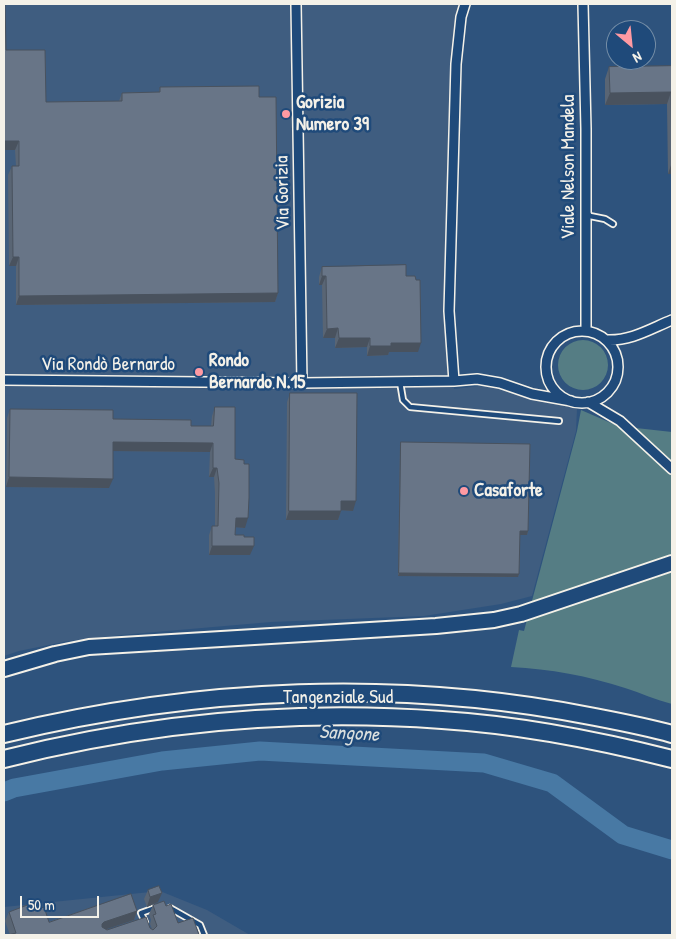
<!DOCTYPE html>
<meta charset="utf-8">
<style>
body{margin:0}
#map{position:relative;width:676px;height:939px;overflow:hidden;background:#2e537d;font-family:"Patrick Hand",sans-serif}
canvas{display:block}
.frame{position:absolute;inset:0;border:5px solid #f4f1e8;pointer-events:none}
.north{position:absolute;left:606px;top:20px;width:50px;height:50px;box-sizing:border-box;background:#1f4a7a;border:1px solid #748da6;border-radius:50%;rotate:152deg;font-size:14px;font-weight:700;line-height:20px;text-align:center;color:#f4f1e8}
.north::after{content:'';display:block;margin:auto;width:18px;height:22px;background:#ff9aa2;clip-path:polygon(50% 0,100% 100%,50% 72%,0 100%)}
.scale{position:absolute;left:20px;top:896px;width:79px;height:22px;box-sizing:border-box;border:2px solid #f4f1e8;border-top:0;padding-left:6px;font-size:15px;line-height:18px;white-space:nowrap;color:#f4f1e8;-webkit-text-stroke:4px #1f4a7a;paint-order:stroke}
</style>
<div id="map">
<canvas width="676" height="939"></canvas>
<div class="frame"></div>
<div class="north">N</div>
<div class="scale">50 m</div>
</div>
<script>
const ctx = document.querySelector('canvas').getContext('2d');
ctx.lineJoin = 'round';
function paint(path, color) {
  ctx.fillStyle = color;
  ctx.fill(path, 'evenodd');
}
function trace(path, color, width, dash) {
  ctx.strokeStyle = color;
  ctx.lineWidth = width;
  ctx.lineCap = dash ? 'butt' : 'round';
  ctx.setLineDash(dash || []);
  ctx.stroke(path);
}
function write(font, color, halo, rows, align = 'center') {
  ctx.font = font + ' "Patrick Hand",sans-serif';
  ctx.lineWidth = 5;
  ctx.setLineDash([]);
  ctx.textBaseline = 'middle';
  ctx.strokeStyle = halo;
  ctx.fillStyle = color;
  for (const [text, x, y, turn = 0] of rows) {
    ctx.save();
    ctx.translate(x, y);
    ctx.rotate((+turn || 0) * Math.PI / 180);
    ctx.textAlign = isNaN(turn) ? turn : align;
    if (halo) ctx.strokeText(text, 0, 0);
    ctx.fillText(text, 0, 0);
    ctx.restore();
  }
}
paint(new Path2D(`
 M4,4H462L446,312L454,389L479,386L500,388L577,409L576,431L532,596L501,604L424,616L271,622L121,635L68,641L19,651L4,656Z
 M160,891L207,910L250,935H4V907Z`), '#3f5d80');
paint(new Path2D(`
 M558 365a25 25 0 1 1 50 0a25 25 0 1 1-50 0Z
 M581,410L618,426L672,432V704C656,700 641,693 625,688C588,676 550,669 511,667L519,630L524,631L577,431Z`), '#557d84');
trace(new Path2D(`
 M4,792L14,788L162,761L260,751L484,763L552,783L623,835L672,850`), '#4879a4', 19);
const service = new Path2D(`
 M587,212L590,216L605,219L613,224
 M400,382L403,400L410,407L559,421
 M170,908L200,925L204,935
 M145,922L141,913L155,908`);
const minor = new Path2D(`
 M296,4L302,383
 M583,4L586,129V331
 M546 367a36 36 0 1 1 72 0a36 36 0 1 1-72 0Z
 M607,340C631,341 650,329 672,320
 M4,380L302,383L454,381L477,379L500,383L532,394L571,401
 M454,381L449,311L456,64L461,17L465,4
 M588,402L620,421L672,469`);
const primary = new Path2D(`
 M4,669L55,654L89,647L436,626L494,620L521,614L672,563`);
const motorway = new Path2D(`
 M4,734C198,687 399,678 595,717C621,722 647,727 672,734
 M4,759C146,723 295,709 442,720C520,725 597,740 672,759`);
trace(service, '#f4f1e8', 8);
trace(minor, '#f4f1e8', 12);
trace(primary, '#f4f1e8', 18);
trace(motorway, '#f4f1e8', 20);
trace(service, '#1f4a7a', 4.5);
trace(minor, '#1f4a7a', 9);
trace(primary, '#1f4a7a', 14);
trace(motorway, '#1f4a7a', 16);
paint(new Path2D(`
 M4,4L6,50L46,102L119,101L122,93L159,92L160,87L259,97L278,293L275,302L16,305V266H9L8,175L12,166H16L15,150H4Z
 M672,66V174H668L667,104L605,105V79L609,67Z
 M322,267L406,276L418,352H389L388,355L367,356V347L335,348V338H323L322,285H319V277Z
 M290,393L353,511L341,510L338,520H286L287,402Z
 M215,407L235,459L245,528L235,527V535L244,537L250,555H209V535L212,526H215V493L214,477H209L210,452L113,451L109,488L6,487L7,418L10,409L191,426H211L212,416Z
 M401,442L528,531L527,535H520L519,574L518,577L398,576L400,445Z
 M148,890L158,902L147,907L144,899Z
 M153,905L166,906L178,923L199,935H10L5,921L9,912L33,911L49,922L137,911L134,920L106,929L150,928L152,929L150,924L151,920L149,914Z`), '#596574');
paint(new Path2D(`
 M671,92L667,104L605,105L610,93Z
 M4,141H19L15,150H4Z
 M672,162V174H668Z
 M13,257H19L16,266H9Z
 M322,276H326L322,285H319Z
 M278,293L275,302L16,305L19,296Z
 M338,328L335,338H323L327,329Z
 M339,338H370L367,347L335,348Z
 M391,343H421L418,352H389L388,355L367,356L370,346Z
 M113,442L213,443L210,452L110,451Z
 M213,468H217L214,477H209Z
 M9,477L113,479L109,488L6,487Z
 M341,501H356L353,511L338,510Z
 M289,511H341L338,520H286Z
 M236,518H248L245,528L232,527Z
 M520,531H528L527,535H519Z
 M212,546H254L250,555H209Z
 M399,573L519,574L518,577L398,576Z
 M162,893L158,902L147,907L150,897Z
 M137,911L134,920L101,931L102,924L104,922Z`), '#49525e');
const building = new Path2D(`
 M4,4H5L6,50H45L46,102L122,101V93L160,92V87L259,86V97H276L278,293L19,296V257H13L12,166H19V141H4Z
 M672,66V162L671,92L610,93L609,67Z
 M406,265V276H415L416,280H420L421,343H391V346H370V338H339L338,328L327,329L326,276H322V267Z
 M290,393H357L356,501H341V511H289Z
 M215,407H235V459L244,460V464H249V498L248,518H236L235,535H244V537H254V546H212V526H218L219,483L217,468H213V443L113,442V479L9,477L10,409L113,410V419L191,420V426H213Z
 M401,442L530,444L528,531H520L519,574L399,573Z
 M159,886L162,893L150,897L148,890Z
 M131,894L137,911L104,922L102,924V927L107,930L146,917L150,928L153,930L157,926L153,915L156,914L153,905L164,901L166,906L171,904L178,923L193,918L199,935H8L16,933L9,912L30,904L33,911L44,907L49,922Z`);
paint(building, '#687587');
trace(building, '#49525e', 1);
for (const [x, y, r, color] of [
 [286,114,5,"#ff9aa2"],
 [199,372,5,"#ff9aa2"],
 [464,491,5,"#ff9aa2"]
]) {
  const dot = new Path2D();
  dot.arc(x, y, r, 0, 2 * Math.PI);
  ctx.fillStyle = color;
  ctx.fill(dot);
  trace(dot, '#1f4a7a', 2);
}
write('bold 19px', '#f4f1e8', '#1f4a7a', [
 ["Gorizia",296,103],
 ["Numero 39",296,125],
 ["Rondo",209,361],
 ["Bernardo N.15",209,383],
 ["Casaforte",474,491]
], 'left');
write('19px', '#f4f1e8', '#1f4a7a', [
 ["Viale Nelson Mandela",569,167,-90],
 ["Via Gorizia",283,193,-91],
 ["Via Rondò Bernardo",108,365],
 ["Tangenziale Sud",338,698]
]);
write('italic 20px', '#dadfde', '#1f4a7a', [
 ["Sangone",349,734,3]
]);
</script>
